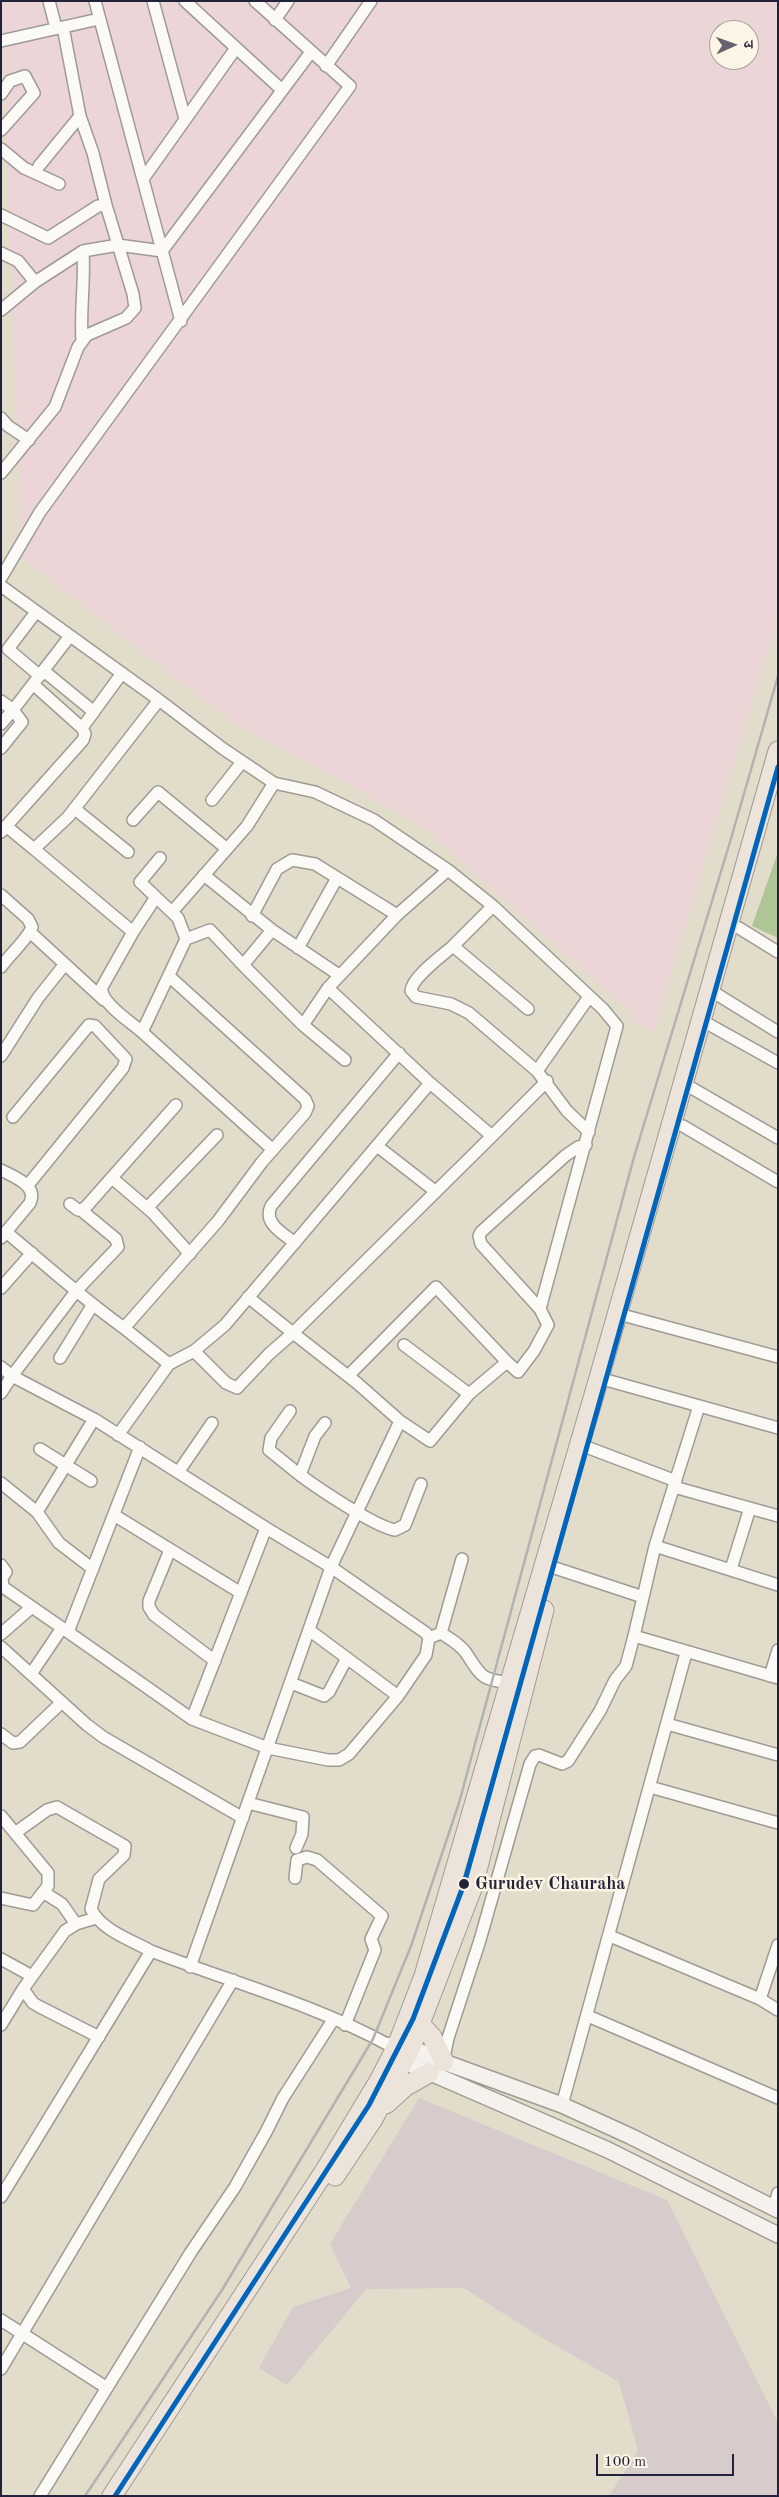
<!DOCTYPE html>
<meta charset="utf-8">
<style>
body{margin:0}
#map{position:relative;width:779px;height:2497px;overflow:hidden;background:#e2dcca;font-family:"Old Standard TT","Noto Serif Devanagari",serif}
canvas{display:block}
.frame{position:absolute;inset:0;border:2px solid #22223b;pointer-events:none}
.north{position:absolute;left:709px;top:20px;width:50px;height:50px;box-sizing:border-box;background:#fcf5e5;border:1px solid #a5a1a1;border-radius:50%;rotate:88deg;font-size:14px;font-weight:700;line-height:20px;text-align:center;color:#22223b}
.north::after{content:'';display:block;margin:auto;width:18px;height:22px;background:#65636d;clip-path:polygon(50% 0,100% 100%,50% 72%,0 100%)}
.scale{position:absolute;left:596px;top:2454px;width:138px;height:22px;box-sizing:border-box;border:2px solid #22223b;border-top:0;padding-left:6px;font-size:15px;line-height:18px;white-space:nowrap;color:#22223b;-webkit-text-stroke:4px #fcf5e5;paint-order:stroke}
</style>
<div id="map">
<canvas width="779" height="2497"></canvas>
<div class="frame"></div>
<div class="north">उ</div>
<div class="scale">100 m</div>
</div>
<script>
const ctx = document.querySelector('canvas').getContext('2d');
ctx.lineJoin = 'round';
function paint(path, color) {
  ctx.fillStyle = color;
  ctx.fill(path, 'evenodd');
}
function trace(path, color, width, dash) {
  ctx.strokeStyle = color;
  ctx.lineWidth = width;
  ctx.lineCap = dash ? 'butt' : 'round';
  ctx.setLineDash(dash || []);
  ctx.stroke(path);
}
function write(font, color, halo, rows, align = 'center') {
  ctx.font = font + ' "Old Standard TT",serif';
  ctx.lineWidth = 5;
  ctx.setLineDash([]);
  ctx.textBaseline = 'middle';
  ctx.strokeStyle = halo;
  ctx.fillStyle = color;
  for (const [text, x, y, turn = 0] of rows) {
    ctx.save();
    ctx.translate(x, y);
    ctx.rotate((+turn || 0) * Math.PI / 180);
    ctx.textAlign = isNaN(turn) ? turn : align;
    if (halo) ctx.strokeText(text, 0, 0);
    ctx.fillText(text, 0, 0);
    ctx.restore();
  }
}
paint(new Path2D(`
 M1,1H778V616L654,1032L631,1022L633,1014L418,823L231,721L22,558ZM719,30H749V60H719Z`), '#ebd5d6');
paint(new Path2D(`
 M419,2098L667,2200L778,2423V2496H609L638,2450L619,2382L534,2333L464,2288L366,2289L287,2385L259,2368L293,2307L351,2288L330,2244Z`), '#d8cbcc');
paint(new Path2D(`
 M778,852V938L752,926Z`), '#b0c596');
const minor = new Path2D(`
 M49,1L56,28
 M95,1L181,321
 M153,1L185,119
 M185,1L282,90
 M275,20L288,1
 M1,41L99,19
 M326,66L371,1
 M1,94L10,81L25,76L34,93L1,130
 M80,116L93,153L106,205
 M1,149L24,168L59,184
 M39,166L80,116L63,27
 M143,179L236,48
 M1,215L48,238L98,206L106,205L133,294L135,308L126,318L87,335L78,347L55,407L1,473
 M1,253L18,261L35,282
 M1,310L35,282L83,251L118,245L162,251L311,52
 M82,341C80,310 85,281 83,251
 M1,418L8,426L29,440
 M1,578L40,512L350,86L255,1
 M1,586L159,700
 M36,612L8,649L40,676
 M44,671L94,712
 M34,685L82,728
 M1,701L13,710L1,724
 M1,748L22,722L13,710L70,636
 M212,800L242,762
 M75,809L128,852
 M133,820L158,792L227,849
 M6,826L34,849
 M1,832L83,740L85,734L82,728L122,673
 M160,858L140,882L178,918L186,939L142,1032C131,1022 99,1002 102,987L133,932L34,849L68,817L159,700L222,748L274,783L315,792L374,820L448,870L397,915L328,988L430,1083L492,1136L547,1081
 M448,870L493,906
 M204,875L272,930
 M1,895L28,919L32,927C28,939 9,955 1,967
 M172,912L247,826L274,783
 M252,916L277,869L292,860L315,864L397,915
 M739,928L778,952
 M30,932L104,1000
 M133,932L156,897
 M186,939L210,930L243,965
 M453,946L493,906L603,1009L617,1026L540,1309
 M298,948L337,878
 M328,988L303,1025L243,965L272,930L339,975
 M710,990L778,1032
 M528,1009L453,946C442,956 412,977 411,991L416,997L451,1004L469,1013L537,1071L567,1111L589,1132
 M701,1020L778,1063
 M303,1025L345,1060
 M142,1032L273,1150
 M1,1056L38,998L65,964
 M537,1071L589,997
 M683,1083L778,1138
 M13,1117L89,1025L95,1026L126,1059L123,1068L28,1185
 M683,1126L778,1182
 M492,1136L293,1333L357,1383L400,1421L430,1441L469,1394L507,1362L518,1372L534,1351L548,1325L540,1309L481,1244L479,1236L481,1232L565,1156L578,1147L586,1145
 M377,1146L435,1191
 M1,1170C14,1177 38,1185 30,1203L1,1238
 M112,1178L153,1213L190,1254
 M70,1204L78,1210L85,1208L176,1105
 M147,1208L217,1135
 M6,1232C45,1264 83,1299 124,1328
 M295,1243C283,1233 263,1224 271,1206L399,1053
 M1,1288L32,1253
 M626,1316L778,1357
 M404,1345L469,1394
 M194,1351L226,1383L237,1388L269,1354L293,1333L248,1297
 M60,1358L92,1306
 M169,1364L194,1351L225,1325L430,1083
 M1,1367L12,1376L77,1290L118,1247L116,1239L81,1210
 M348,1376L436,1287L507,1362
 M599,1378L778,1428
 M1,1393L12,1376L94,1419L266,1528L331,1567L190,1967
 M699,1406L655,1546L634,1636L778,1678
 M290,1411L271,1438L269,1450L300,1475
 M400,1421L331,1567L426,1633L429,1638
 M325,1423L315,1436L300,1475C319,1489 374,1526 395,1530L405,1525L421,1484
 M118,1435L169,1364L124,1328L218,1221L262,1162L305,1113L308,1106L305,1099L170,977
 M140,1447L68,1632L192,1719L268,1748L328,1760H339L349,1754L398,1696L426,1655L429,1638L441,1633L462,1559
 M589,1448L676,1481
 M40,1449L91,1481
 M179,1471L212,1423
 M1,1483L37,1512
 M674,1487L778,1516
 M114,1515L241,1593
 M655,1546L778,1585
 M170,1550L149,1601V1607L154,1615L215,1661
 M1,1565L6,1572L2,1578L3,1587L68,1632
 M555,1568L643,1597
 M93,1569L59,1543L37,1512L94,1419
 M731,1569L750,1508
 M309,1630L398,1696
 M441,1633C450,1639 460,1644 466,1653C482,1677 480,1679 510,1683
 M1,1634L32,1607
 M1,1647L87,1725L103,1737L243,1818
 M31,1674L62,1628
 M770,1676L778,1650
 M291,1683L324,1696L329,1692L347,1658
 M192,1719L266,1528
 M667,1724L778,1755
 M1,1734L13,1743L20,1742L62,1702
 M650,1787L778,1823
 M248,1803L303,1817L302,1834L296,1848
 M1,1816L48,1873V1886L33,1905L1,1898
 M15,1833L47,1810L57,1807L125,1846L124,1855L99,1879L91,1909C101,1930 131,1940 151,1951
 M295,1878L297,1860L307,1857L317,1860L382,1916L371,1939L375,1950L345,2025
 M43,1892L62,1904L76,1924
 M610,1936L760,1999L778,2010
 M1,1959L32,1976
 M23,1989L33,2003L40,2007L99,2037
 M760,1999L778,1945
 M588,2016L778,2098
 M1,2025L23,1989L65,1931L76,1924L96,1918
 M444,2058L448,2038L480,1940L530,1764L535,1756L539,1755L562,1764L568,1761L600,1711L615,1680L626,1666L634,1636
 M562,2105L686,1653
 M1,2197L151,1951C228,1981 313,2004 387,2044L398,2042
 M774,2208L778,2193
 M1,2320L107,2388
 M1,2369L233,1980
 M40,2496L191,2252L235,2187L266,2132L283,2098L333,2020`);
const secondary = new Path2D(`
 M400,2043L444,2062L562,2105L630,2136L778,2210
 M394,2057L608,2150L778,2235`);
const trunk = new Path2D(`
 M420,2024L432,2037L444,2062
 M386,2104L406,2086L429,2073
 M335,2176L373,2119L411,2047L473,1886L544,1610
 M112,2496L326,2169L379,2081L397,2046L424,1976L599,1378L778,751`);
trace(minor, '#9f9b94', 14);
trace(secondary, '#9f9b94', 18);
trace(trunk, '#9f9b94', 21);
trace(minor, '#fbfaf7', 11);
trace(secondary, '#f5f1ec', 15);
trace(trunk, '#ece4db', 19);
trace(new Path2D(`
 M85,2496L222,2290L373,2039L411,1946L459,1803L634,1157L730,842L778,676`), '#b2b2b2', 2.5);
trace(new Path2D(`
 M115,2496L369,2105L413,2019L464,1884L778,767`), '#0065bd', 5);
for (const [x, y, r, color] of [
 [464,1884,6,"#22223b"]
]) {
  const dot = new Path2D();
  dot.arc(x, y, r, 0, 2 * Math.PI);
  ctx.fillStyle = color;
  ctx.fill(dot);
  trace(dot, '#fcf5e5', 2);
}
write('bold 18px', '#22223b', '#fcf5e5', [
 ["Gurudev Chauraha",475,1884]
], 'left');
</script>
